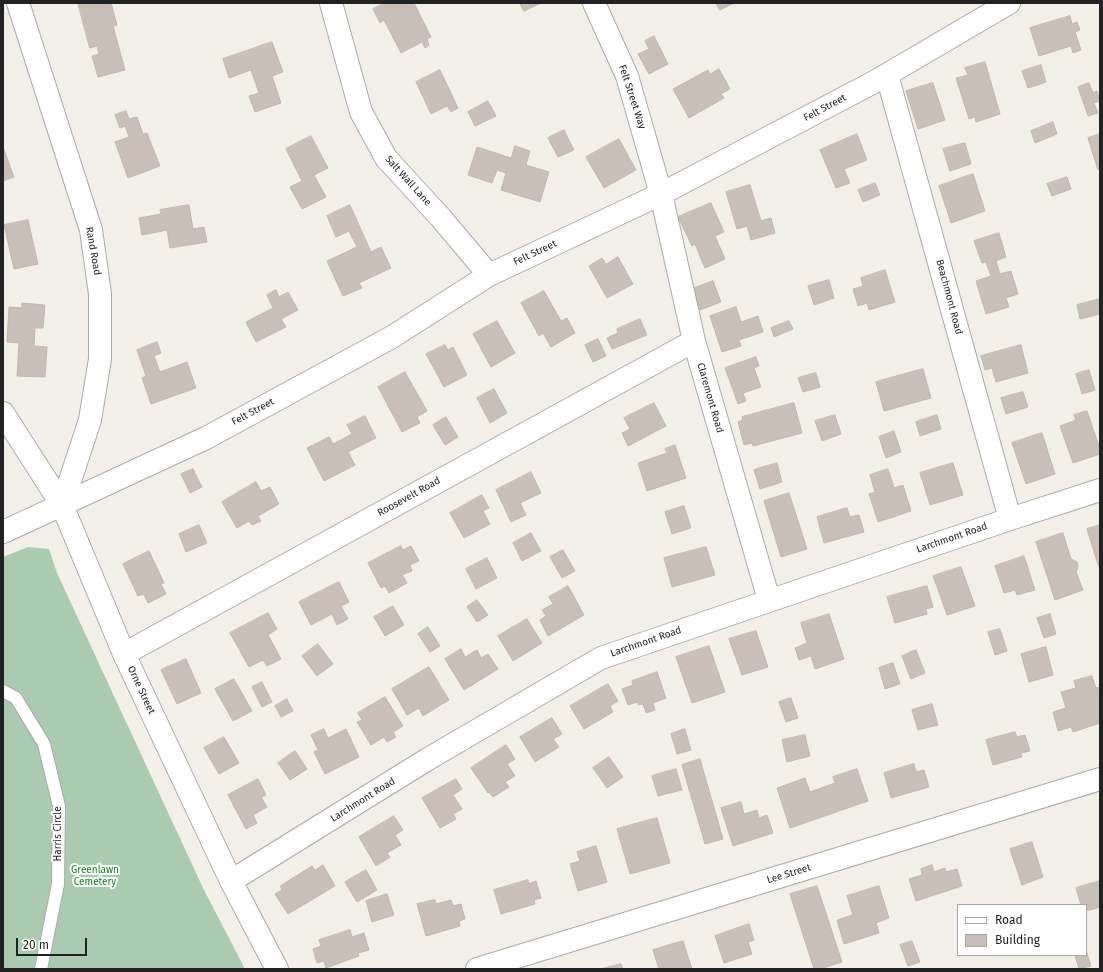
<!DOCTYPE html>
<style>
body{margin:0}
#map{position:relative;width:1103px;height:972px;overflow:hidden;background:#f2efe9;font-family:"Fira Sans",sans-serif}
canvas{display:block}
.frame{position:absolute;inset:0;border:4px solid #222;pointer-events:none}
.legend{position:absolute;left:957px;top:904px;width:130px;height:52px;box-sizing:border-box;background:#fff;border:1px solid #a7a7a7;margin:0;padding:5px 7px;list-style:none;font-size:12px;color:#222}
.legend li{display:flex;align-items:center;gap:8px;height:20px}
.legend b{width:20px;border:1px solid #a7a7a7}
.scale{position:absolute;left:16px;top:938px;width:71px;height:18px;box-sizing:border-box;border:2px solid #222;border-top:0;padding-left:5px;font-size:12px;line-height:14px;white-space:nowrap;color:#222;-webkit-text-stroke:3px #fff;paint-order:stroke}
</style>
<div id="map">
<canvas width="1103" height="972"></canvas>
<div class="frame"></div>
<ul class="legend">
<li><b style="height:5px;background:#fff"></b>Road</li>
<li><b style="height:11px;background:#c7bfb8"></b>Building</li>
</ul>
<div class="scale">20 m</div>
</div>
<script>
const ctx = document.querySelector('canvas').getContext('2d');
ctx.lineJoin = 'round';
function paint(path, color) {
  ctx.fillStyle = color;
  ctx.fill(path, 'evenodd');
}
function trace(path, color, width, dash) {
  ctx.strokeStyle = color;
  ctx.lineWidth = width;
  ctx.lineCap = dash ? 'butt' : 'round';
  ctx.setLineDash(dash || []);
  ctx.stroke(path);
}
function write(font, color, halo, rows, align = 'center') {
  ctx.font = font + ' "Fira Sans",sans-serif';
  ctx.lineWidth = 4;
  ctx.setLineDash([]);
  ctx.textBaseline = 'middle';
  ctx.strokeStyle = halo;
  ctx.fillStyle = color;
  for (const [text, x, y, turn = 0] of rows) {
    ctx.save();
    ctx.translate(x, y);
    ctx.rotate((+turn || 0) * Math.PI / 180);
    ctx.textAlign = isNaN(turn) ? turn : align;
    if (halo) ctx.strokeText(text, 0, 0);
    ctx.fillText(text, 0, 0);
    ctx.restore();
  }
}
paint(new Path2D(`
 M28,547L49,549L57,573L203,888L245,969H3V557Z`), '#aacbaf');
const building = new Path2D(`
 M78,3H111L117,25L113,26L125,70L98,77L92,56L99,54L97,46L90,48Z
 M385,3H414L431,37L427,39L429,45L425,48L422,42L401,53L384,20L380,23L373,9Z
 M520,3H541L524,11Z
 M716,3H734L720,10Z
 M1070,16L1072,24L1077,22L1080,30L1075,32L1081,50L1073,53L1071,46L1039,56L1030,28Z
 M654,36L668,64L649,74L638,54L649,49L645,41Z
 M272,42L283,72L272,76L281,103L255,112L249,96L259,93L251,70L229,78L223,59Z
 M985,62L1000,114L976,122L975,117L969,119L956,78L968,75L965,68Z
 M1041,65L1046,82L1028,88L1022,71Z
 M719,69L730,89L721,94L724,98L689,118L673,89L708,70L710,74Z
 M440,70L458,108L451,112L447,106L431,114L416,82Z
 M933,83L945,120L918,129L906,91Z
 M1089,83L1093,93L1097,91L1100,101L1094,103L1098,113L1088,116L1078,87Z
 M488,101L496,116L475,126L468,112Z
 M126,111L129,119L137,117L143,134L147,133L160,166L128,178L115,142L129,137L125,126L120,128L115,115Z
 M1053,122L1057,134L1035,143L1031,131Z
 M564,130L574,150L558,157L548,138Z
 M857,134L867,160L844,169L850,183L836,188L820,150Z
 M1100,134V169L1098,170L1088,138Z
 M311,136L328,168L314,175L326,197L302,209L290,187L302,181L286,149Z
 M619,139L636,170L604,188L586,157Z
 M965,143L971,164L950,171L943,149Z
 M515,146L530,151L526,165L549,172L540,202L501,190L506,173L497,170L492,183L468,175L477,147L511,158Z
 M3,147L14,177L3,181Z
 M973,174L985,211L951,223L939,186Z
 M1067,177L1071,189L1052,196L1047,184Z
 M875,183L880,195L863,202L858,190Z
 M750,185L761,221L771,218L775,233L751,240L747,226L737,229L726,192Z
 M711,203L724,232L715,236L725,259L705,268L695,244L692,246L678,217Z
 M189,205L193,229L204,227L207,242L170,248L167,230L142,235L139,218L161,214L160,210Z
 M350,205L371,252L381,247L391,268L359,283L362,288L343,296L327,261L357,247L349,231L336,237L327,216Z
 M28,220L38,264L14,269L4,225Z
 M999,233L1006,257L996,261L1000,274L1011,271L1018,294L1006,298L1009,307L986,314L976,281L991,276L986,262L982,263L974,241Z
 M618,257L633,284L607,298L589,266L602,258L606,264Z
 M885,270L895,302L869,310L867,303L858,306L853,289L863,286L861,278Z
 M829,280L834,298L814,305L808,286Z
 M713,281L721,302L700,310L692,289Z
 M276,290L279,297L288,292L298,310L281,319L286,327L256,342L246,322L273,308L267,295Z
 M544,291L561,321L567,318L575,333L551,347L543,333L539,336L521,303Z
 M1100,299V314L1080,319L1077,305Z
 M22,303L45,305L43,328H35L34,346L47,347L45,377L17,376L19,343L7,342L9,307L22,308Z
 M736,307L741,322L758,316L763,332L739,340L741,346L722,352L710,316Z
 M640,319L647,335L612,349L607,338L618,333L617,329Z
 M497,321L515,353L491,367L473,334Z
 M789,321L793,329L774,337L771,328Z
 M598,339L606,356L593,362L585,345Z
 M157,342L161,353L154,356L160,372L187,362L196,388L151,404L142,378L146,376L137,350Z
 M445,345L448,350L453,347L467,375L444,387L426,354Z
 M1021,345L1028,373L996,382L992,368L985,370L981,356Z
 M756,357L759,366L754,368L761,387L743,393L746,401L738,404L725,368Z
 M923,369L931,398L884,411L876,382Z
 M1089,370L1095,390L1082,394L1076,374Z
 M405,372L427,411L417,417L420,423L402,432L378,387Z
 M816,373L820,387L803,392L798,378Z
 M494,389L507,413L490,423L477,398Z
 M1023,392L1028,407L1006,414L1001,398Z
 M654,403L666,426L628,446L622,433L630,429L624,418Z
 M794,403L802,433L753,446L752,443L744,445L738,422L743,420L742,417Z
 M1087,411L1100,449V454L1073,463L1060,426L1076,420L1074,415Z
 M835,415L841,434L822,441L815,421Z
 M937,415L941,429L920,436L916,422Z
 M365,416L376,438L348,452L355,465L324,481L307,448L329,437L333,444L352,434L347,425Z
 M446,417L458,437L445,445L433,425Z
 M894,431L901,452L886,458L879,437Z
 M1042,433L1055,474L1026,484L1012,443Z
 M675,445L686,478L647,491L638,463L667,453L665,449Z
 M777,463L782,482L760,489L754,470Z
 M953,463L963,495L930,505L920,473Z
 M193,469L202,487L190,493L181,474Z
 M888,469L894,488L903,485L911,511L878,522L869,494L875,492L870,475Z
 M531,472L541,493L520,503L526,515L511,522L496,490Z
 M256,482L261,491L270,487L279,504L258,516L261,521L252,525L249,521L237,528L222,502Z
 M789,493L807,549L781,557L764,501Z
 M482,495L489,508L483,511L490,524L464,538L450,513Z
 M684,506L691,528L672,534L665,512Z
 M847,508L850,517L859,515L864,532L824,543L817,517Z
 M199,525L207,543L186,552L179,534Z
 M1100,525V571L1087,529Z
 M531,533L541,551L522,561L513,543Z
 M1063,533L1071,559L1077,562L1078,567L1076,572L1083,590L1055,600L1036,542Z
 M401,546L403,550L411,546L419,561L410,565L412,571L402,575L407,583L389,593L385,586L381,588L368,563Z
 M706,547L715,575L672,587L664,558Z
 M563,550L575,571L562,578L550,557Z
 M149,551L164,583L161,584L166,594L148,603L144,594L138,596L123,564Z
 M1024,556L1035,590L1017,595L1015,590L1004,593L995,566Z
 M487,558L497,578L476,589L466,569Z
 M961,567L975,606L947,615L933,576Z
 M339,582L349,602L341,606L348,619L337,625L332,614L311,625L299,602Z
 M568,586L584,615L548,636L540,620L546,616L542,610L553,604L549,597Z
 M927,586L933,607L926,609L927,614L895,623L887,597Z
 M477,600L488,615L477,622L467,607Z
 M393,606L404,625L385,636L374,617Z
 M268,613L277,629L268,635L281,659L267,666L263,660L249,667L230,633Z
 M829,614L844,659L815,669L811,656L799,660L795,648L807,643L801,623Z
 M1050,614L1056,634L1044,638L1037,618Z
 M527,619L542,643L513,661L498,636Z
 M428,627L440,646L430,652L418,634Z
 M1000,629L1007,651L995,655L988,632Z
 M756,631L768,667L742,675L729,639Z
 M318,644L333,664L317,676L302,656Z
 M709,646L725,692L692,703L676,657Z
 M1046,647L1053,675L1029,682L1021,654Z
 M461,649L465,657L477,650L481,658L488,654L498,669L464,690L445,659Z
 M916,650L925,673L911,679L902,656Z
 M186,659L201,693L177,704L161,670Z
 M893,663L900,684L885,689L879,668Z
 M429,667L449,700L423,716L419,708L407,715L392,689Z
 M657,672L666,698L653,703L655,710L646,713L643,704L638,705V702L628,705L622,689L633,685L632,681Z
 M1092,676L1096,688L1100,687V723L1073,732L1071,727L1058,731L1053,712L1066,708L1061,692L1076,688L1074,681Z
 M234,679L252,711L233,721L215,689Z
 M262,682L272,702L262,707L252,687Z
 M608,684L618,701L610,706L613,712L584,729L570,706Z
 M385,697L403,726L393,732L396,737L387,742L384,737L371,745L357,722L362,720L358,713Z
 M791,698L798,718L786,722L779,702Z
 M287,699L293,711L281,717L275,706Z
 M932,704L938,725L918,730L912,710Z
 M552,718L562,734L553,739L559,747L535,762L520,737Z
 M324,729L328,738L346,729L359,757L325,774L314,752L318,750L311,735Z
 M685,729L691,750L677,754L671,734Z
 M1015,732L1017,737L1025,735L1030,751L1021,753L1022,757L993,765L986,740Z
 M805,735L810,756L787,762L782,740Z
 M224,737L239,763L219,774L204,748Z
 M506,745L515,759L507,764L515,776L505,782L509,787L493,797L489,792L488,793L471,768Z
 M295,751L307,769L290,780L278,763Z
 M609,757L623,777L607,788L593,768Z
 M700,759L723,839L705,844L682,765Z
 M914,764L916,772L924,770L929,787L891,798L884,773Z
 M676,769L682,790L658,796L652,776Z
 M857,769L868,801L790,828L777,788L805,778L810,792L835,783L833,777Z
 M258,779L266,795L261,797L267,807L253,815L257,823L246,829L228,795Z
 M456,779L462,789L453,795L462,809L453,814L456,819L440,828L422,798Z
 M741,802L744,814L757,810L759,818L767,815L773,833L733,846L721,808Z
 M394,816L403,830L395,835L401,845L387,853L390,857L376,866L359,837Z
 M657,818L670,863L630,874L617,829Z
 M1032,842L1043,877L1022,885L1010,849Z
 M596,846L607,882L578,891L570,864L580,861L577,852Z
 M323,865L335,886L288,914L275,894L282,890L280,886L312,866L315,870Z
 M932,865L934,872L945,868L946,872L957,869L962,886L916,901L909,879L922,875L921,869Z
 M366,870L377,890L357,902L345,882Z
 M528,880L529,884L536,881L541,898L534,900L535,904L501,914L494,890Z
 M1100,881V907L1086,911V905H1081L1076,888Z
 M817,886L842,962L820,969H814L790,894Z
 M879,886L889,918L876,923L879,933L844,944L837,920L853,915L847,896Z
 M387,894L394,915L372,922L366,901Z
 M435,900L436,904L451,900L453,906L461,904L465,919L459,921L460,926L426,936L417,904Z
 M749,924L754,940L748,942L752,954L724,963L715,936Z
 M350,930L352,937L364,933L369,950L358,953L359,956L326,968L324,961L317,963L313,949L321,946L319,940Z
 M683,941L692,969H659L653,950Z
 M912,941L920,962L908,966L900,945Z
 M1086,950L1091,966L1079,969L1075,955H1086Z
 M621,964L623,969H601Z`);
paint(building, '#c7bfb8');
trace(building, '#c4b6ab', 1);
const lane = new Path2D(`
 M3,691L16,698L44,744L59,806L58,884L41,969`);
const street = new Path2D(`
 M18,3L91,230L100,294V359L90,420L62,505
 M331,3L361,112L386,158L441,218L489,275
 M594,3L627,76L661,194L694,341L769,600
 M887,75L1010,519
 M3,413L62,505L124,654L231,881L277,969
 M3,532L206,438L392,337L489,275L661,194L876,81L1009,3
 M124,654L694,341
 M231,881L428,759L601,658L1010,519L1100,490
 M477,969L1100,779`);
trace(lane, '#a9a9a9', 14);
trace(street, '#a9a9a9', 24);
trace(lane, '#fff', 12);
trace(street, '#fff', 22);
write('10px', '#222', '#fff', [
 ["Felt Street Way",632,97,72],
 ["Felt Street",825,108,-28],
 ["Salt Wall Lane",408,181,48],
 ["Rand Road",93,251,80],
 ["Felt Street",535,253,-25],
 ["Beachmont Road",949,297,75],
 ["Claremont Road",710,398,74],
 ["Felt Street",253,412,-28],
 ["Roosevelt Road",409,497,-29],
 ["Larchmont Road",952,538,-19],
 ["Larchmont Road",646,642,-19],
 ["Orne Street",141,690,65],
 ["Larchmont Road",363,800,-32],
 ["Harris Circle",58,834,-90],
 ["Lee Street",789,874,-17]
]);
write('10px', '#0c8416', '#fff', [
 ["Greenlawn",95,870],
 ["Cemetery",95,882]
]);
</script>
